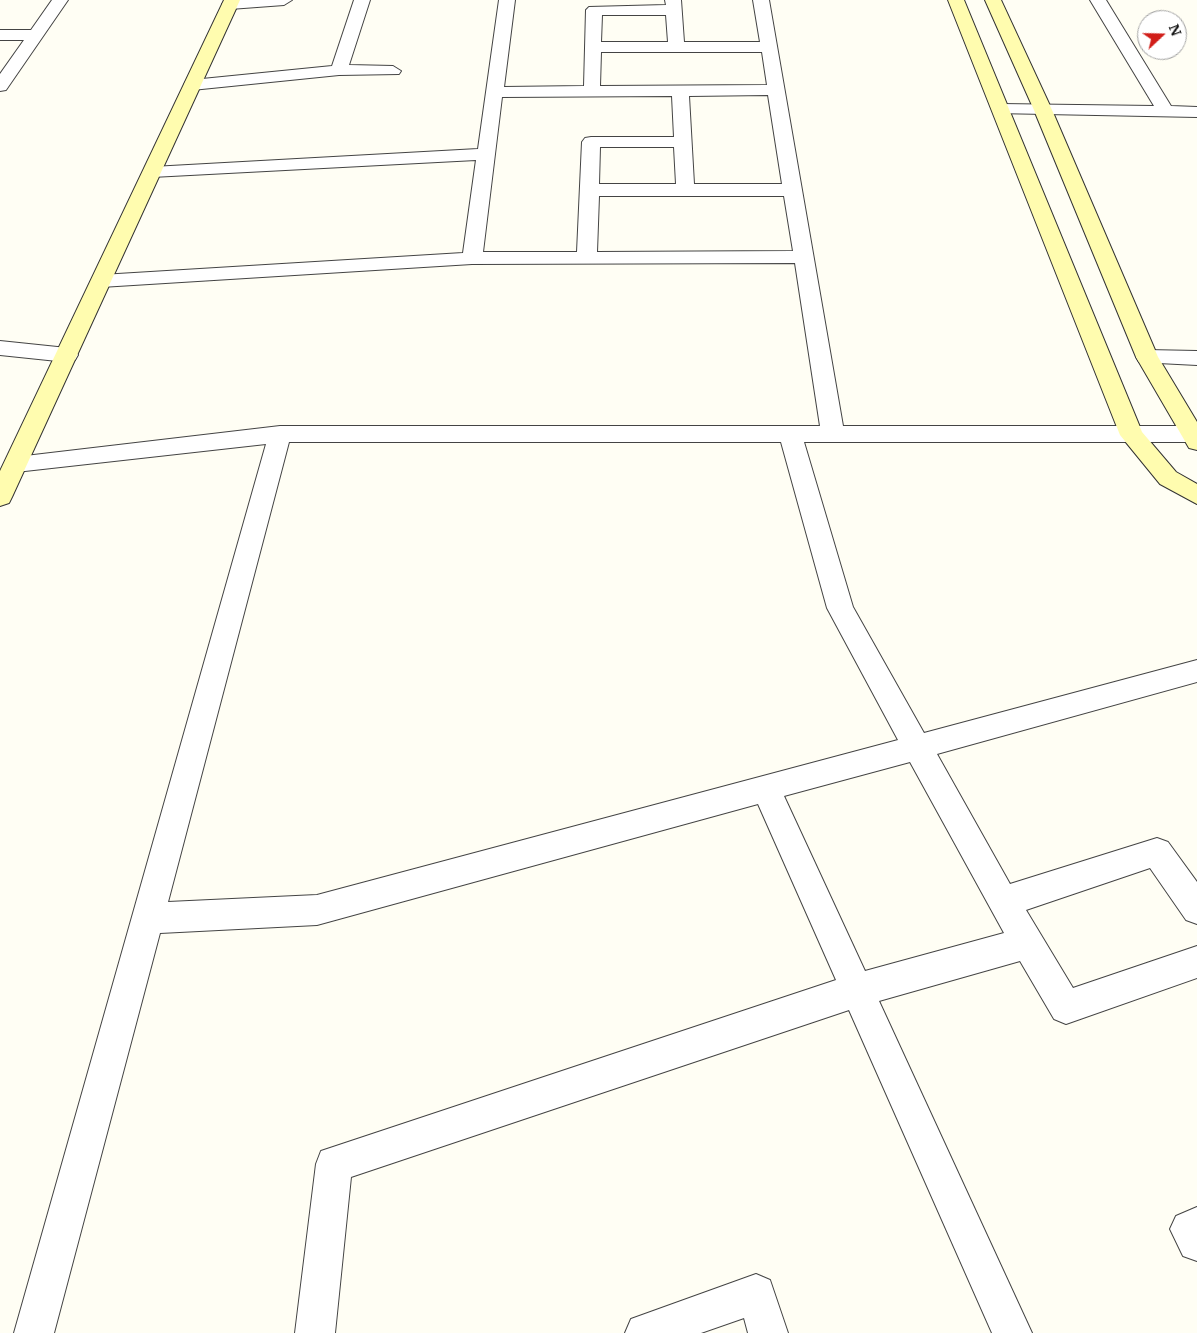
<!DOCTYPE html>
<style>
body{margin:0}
#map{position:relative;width:1197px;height:1333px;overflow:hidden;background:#fffef4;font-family:Merriweather,serif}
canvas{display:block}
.north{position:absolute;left:1137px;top:10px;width:50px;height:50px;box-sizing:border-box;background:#fff;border:1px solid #a0a0a0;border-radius:50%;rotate:69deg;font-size:14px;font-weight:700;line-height:20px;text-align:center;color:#111}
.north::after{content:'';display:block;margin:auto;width:18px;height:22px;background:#d11e19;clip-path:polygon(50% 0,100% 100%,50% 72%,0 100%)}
</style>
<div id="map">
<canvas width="1197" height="1333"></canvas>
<div class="north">N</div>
</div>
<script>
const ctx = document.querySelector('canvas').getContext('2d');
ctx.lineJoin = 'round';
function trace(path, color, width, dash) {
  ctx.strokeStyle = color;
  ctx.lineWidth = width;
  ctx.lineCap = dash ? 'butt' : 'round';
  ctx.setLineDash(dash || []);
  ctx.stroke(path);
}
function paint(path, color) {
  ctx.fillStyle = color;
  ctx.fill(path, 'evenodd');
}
const street = new Path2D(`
 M52,0H68L6,90L0,91V74L24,40H0V30H31Z
 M292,0L284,5L230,9L222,4L228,0Z
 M354,0H370L349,65L393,66L401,71L399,74L339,75L192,90L186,89L184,85L186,81L192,80L332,66Z
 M499,0H515L504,87L584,86L586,10L589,7L666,5L665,0H681L684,42H760L753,0H769L843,426H1190L1197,428V440L1190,442H804L853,607L924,733L1197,660V682L937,754L1010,884L1157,838L1168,842L1197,882V924L1186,920L1150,868L1026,910L1073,988L1197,946V978L1066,1024L1054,1019L1020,961L879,1001L1032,1333H992L849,1010L351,1177L335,1333H295L316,1164L321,1151L836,980L758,804L317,925L160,933L54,1333H14L266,444L16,472L8,470L4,464L8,458L280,426H820L795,263L472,264L101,287L94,285L91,281L94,277L101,275L463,253L476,160L152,177L146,176L143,172L146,168L152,167L478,149ZM602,15H666L668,42H601ZM601,52H762L767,85L600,86ZM768,95L782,184H694L689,96ZM672,96L674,137H591L585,138L582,142L577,252H483L502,97ZM600,147H674L676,184H599ZM599,196H784L793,251L597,252ZM289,442H781L827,608L898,740L317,895L168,902ZM910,762L1004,933L865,971L784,796Z
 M1090,0H1106L1171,106L1197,107V117L995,113L992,109L995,105L1001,104L1154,106Z
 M0,341L67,348L75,350L78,355L75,360L67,362L0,355Z
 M1147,350L1197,351V365L1139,362L1136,357L1139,352Z
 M1197,1207V1261L1183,1256L1170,1229L1176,1216Z
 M756,1274L770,1280L788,1333H748L744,1318L701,1333H625L631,1319Z`);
const secondary = new Path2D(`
 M224,0H240L12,497L9,503L0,506V471Z
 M948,0H964L1142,432L1176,472L1197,484V504L1160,484L1120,435Z
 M985,0H1001L1052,110L1158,357L1197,422V450L1189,448L1136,357L1034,110Z`);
trace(street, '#444', 2);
trace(secondary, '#333', 2);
paint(street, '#fff');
paint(secondary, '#fffcaf');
</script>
